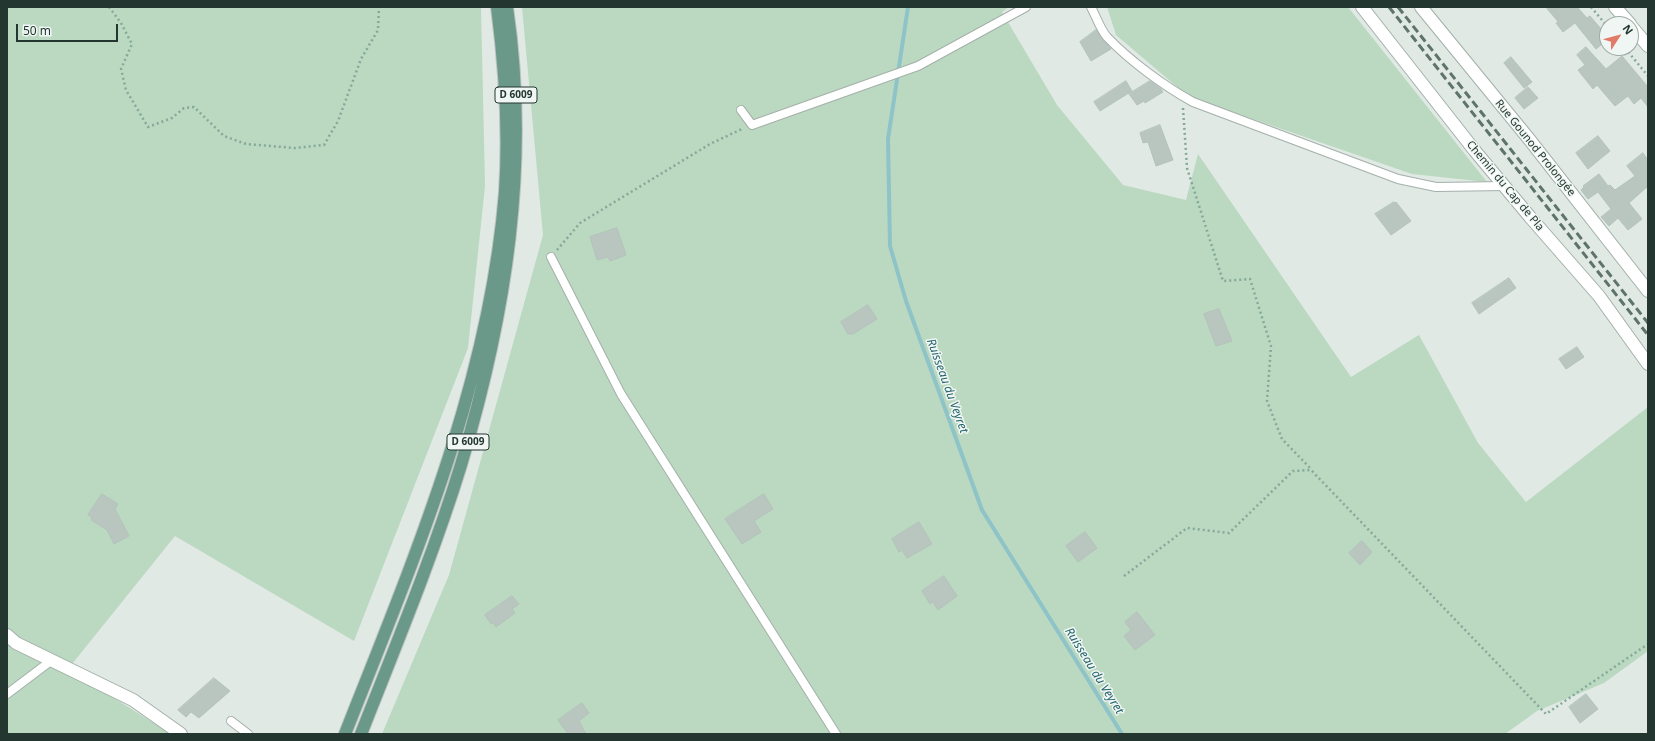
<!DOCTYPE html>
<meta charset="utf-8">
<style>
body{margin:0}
#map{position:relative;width:1655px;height:741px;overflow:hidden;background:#e0e9e4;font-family:"Noto Sans",sans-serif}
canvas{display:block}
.frame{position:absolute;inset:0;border:8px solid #233730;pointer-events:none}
.north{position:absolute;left:1599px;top:16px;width:40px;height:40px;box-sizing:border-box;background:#f0f6f3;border:1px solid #9eaaa5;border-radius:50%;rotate:54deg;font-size:11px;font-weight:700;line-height:16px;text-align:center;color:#233730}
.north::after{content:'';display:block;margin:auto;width:14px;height:18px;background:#e17b67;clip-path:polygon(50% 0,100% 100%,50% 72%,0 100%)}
.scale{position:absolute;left:16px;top:24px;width:102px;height:18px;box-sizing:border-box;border:2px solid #233730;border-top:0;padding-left:5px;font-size:12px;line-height:14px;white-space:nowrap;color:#233730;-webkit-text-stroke:3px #f0f6f3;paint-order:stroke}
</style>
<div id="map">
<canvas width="1655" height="741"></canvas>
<div class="frame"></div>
<div class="north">N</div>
<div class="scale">50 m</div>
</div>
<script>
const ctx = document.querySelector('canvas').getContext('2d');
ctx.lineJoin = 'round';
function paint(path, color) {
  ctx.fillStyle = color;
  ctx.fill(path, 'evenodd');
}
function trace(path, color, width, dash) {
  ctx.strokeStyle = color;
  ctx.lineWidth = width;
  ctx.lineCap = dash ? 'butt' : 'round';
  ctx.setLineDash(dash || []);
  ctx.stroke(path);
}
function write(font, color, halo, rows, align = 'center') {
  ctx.font = font + ' "Noto Sans",sans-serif';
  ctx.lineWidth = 3;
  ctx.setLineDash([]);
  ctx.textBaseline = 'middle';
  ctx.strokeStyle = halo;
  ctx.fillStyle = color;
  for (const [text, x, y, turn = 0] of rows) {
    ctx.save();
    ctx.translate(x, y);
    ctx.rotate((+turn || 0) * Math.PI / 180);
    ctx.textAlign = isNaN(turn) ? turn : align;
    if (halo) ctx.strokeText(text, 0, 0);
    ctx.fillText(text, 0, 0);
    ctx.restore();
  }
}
paint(new Path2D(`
 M7,7H481L485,186L468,348L354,641L175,536L68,669L171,734H7Z
 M522,7H1009L1002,12L1057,105L1123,185L1186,200L1198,154L1351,377L1419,335L1478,443L1526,502L1648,407V651L1604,683L1537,711L1505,734H382L449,575L543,235Z
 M1107,7H1348L1487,182L1412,174L1189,97L1116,35Z`), '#bbd8c1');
trace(new Path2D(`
 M908,7L888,139L890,246L906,301L982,510L1122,734`), '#8ec4c8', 4);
const building = new Path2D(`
 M1546,7H1577L1587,18L1590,16L1607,36V40L1596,49L1575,23L1563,32L1556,23L1558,22Z
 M1096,30L1111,49L1091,61L1080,42Z
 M1586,47L1606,69L1622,56L1648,87V107L1641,98L1634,104L1628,96L1615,106L1597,85L1593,89L1578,70L1585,65L1577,55Z
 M1511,57L1532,82L1524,88L1504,63Z
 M1126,81L1132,91L1100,111L1094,102Z
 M1150,81L1161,89L1163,92L1145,103L1144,101L1137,105L1129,94Z
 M1528,87L1538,98L1524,109L1515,98Z
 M1160,125L1173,160L1156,166L1148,142L1143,143L1140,133Z
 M1598,136L1610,151L1588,169L1576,153Z
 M1643,153L1648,160V186L1629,203L1642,219L1628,230L1618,218L1609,226L1601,217L1611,209L1598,192L1588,199L1581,190L1584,187L1583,186L1599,174L1608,186L1610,185L1615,190L1635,176L1627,166Z
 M1394,202L1395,203L1396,202L1411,221L1391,235L1375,214Z
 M617,228L626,255L610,261L608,257L597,260L590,237Z
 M1509,278L1516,288L1479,314L1472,303Z
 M868,305L877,319L853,334H848L841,322Z
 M1219,309L1232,341L1216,346L1204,314Z
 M1577,347L1584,357L1566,369L1559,359Z
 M102,494L118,504L115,509L129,536L114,544L107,530L91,520L92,517L88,515Z
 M764,494L773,509L754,521L761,532L742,544L725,519Z
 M919,522L932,544L907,558L902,550L899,552L892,539Z
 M1085,532L1097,548L1078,562L1066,546Z
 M1362,541L1372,552L1360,565L1349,553Z
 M944,576L957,596L938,610L933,602L930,604L922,591Z
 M512,596L519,604L512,609L515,613L496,627L493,623L491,624L485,615Z
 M1137,612L1155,635L1135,650L1124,636L1131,630L1125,622Z
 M214,678L230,691L199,718L191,712L186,717L178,710Z
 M1586,694L1598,709L1580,723L1569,707Z
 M582,703L589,713L579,721L586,734H568L558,720Z`);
paint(building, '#b9c6c0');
trace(building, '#b4c2bb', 1);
const service = new Path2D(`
 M1091,7C1096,16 1100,29 1107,37C1130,61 1164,86 1193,102L1398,179L1436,187L1505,186
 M741,110L752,125L918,66L1026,7
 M551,257L621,394L836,734
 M7,694L52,660
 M231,721L248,734`);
const minor = new Path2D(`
 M1362,7L1475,151L1530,217L1599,296L1648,364
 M1421,7L1529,139L1648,291
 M7,635L16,643L133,700L181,734`);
const secondary = new Path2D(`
 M1615,7L1630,24
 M1631,26L1648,46`);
const primary = new Path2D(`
 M345,734C414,559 490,381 505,192C509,131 505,68 497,7
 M361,734C396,645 433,556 461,465C506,314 530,164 507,7`);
trace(service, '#a4b0aa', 10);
trace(minor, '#a4b0aa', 14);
trace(secondary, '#a1b3ab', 14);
trace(primary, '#bdc3c1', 14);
trace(new Path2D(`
 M109,7L121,23L132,44L121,69L126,90L148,127L172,118L184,108L194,107L224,136L246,144L295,148L324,145L338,121L361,59L378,30L379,7
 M1591,7L1607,26
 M1625,48L1648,76
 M1183,108L1187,168L1223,281L1250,279L1271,346L1267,401L1282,439L1311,469
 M557,250L580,223L710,144L742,129
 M1124,576L1187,528L1229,533L1293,471L1311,470L1546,714L1648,644`), '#84a99b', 2.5, [2, 3]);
trace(service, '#fff', 8);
trace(minor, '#fff', 12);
trace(secondary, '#fff', 12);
trace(primary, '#6a9989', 12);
trace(new Path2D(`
 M1389,7L1648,335
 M1398,7L1648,323`), '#5d736b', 3, [8, 4]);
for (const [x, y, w] of [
 [516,95,42],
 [468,442,42]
]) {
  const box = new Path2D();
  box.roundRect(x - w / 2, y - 8, w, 16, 3);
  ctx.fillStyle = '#f0f6f3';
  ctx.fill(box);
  trace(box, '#233730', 1);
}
write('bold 10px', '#233730', null, [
 ["D 6009",516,95],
 ["D 6009",468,442]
]);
write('11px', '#233730', '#f0f6f3', [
 ["Rue Gounod Prolongée",1535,148,51],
 ["Chemin du Cap de Pla",1505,186,50]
]);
write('italic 12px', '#25656c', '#f0f6f3', [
 ["Ruisseau du Veyret",947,386,70],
 ["Ruisseau du Veyret",1094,671,58]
]);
</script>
